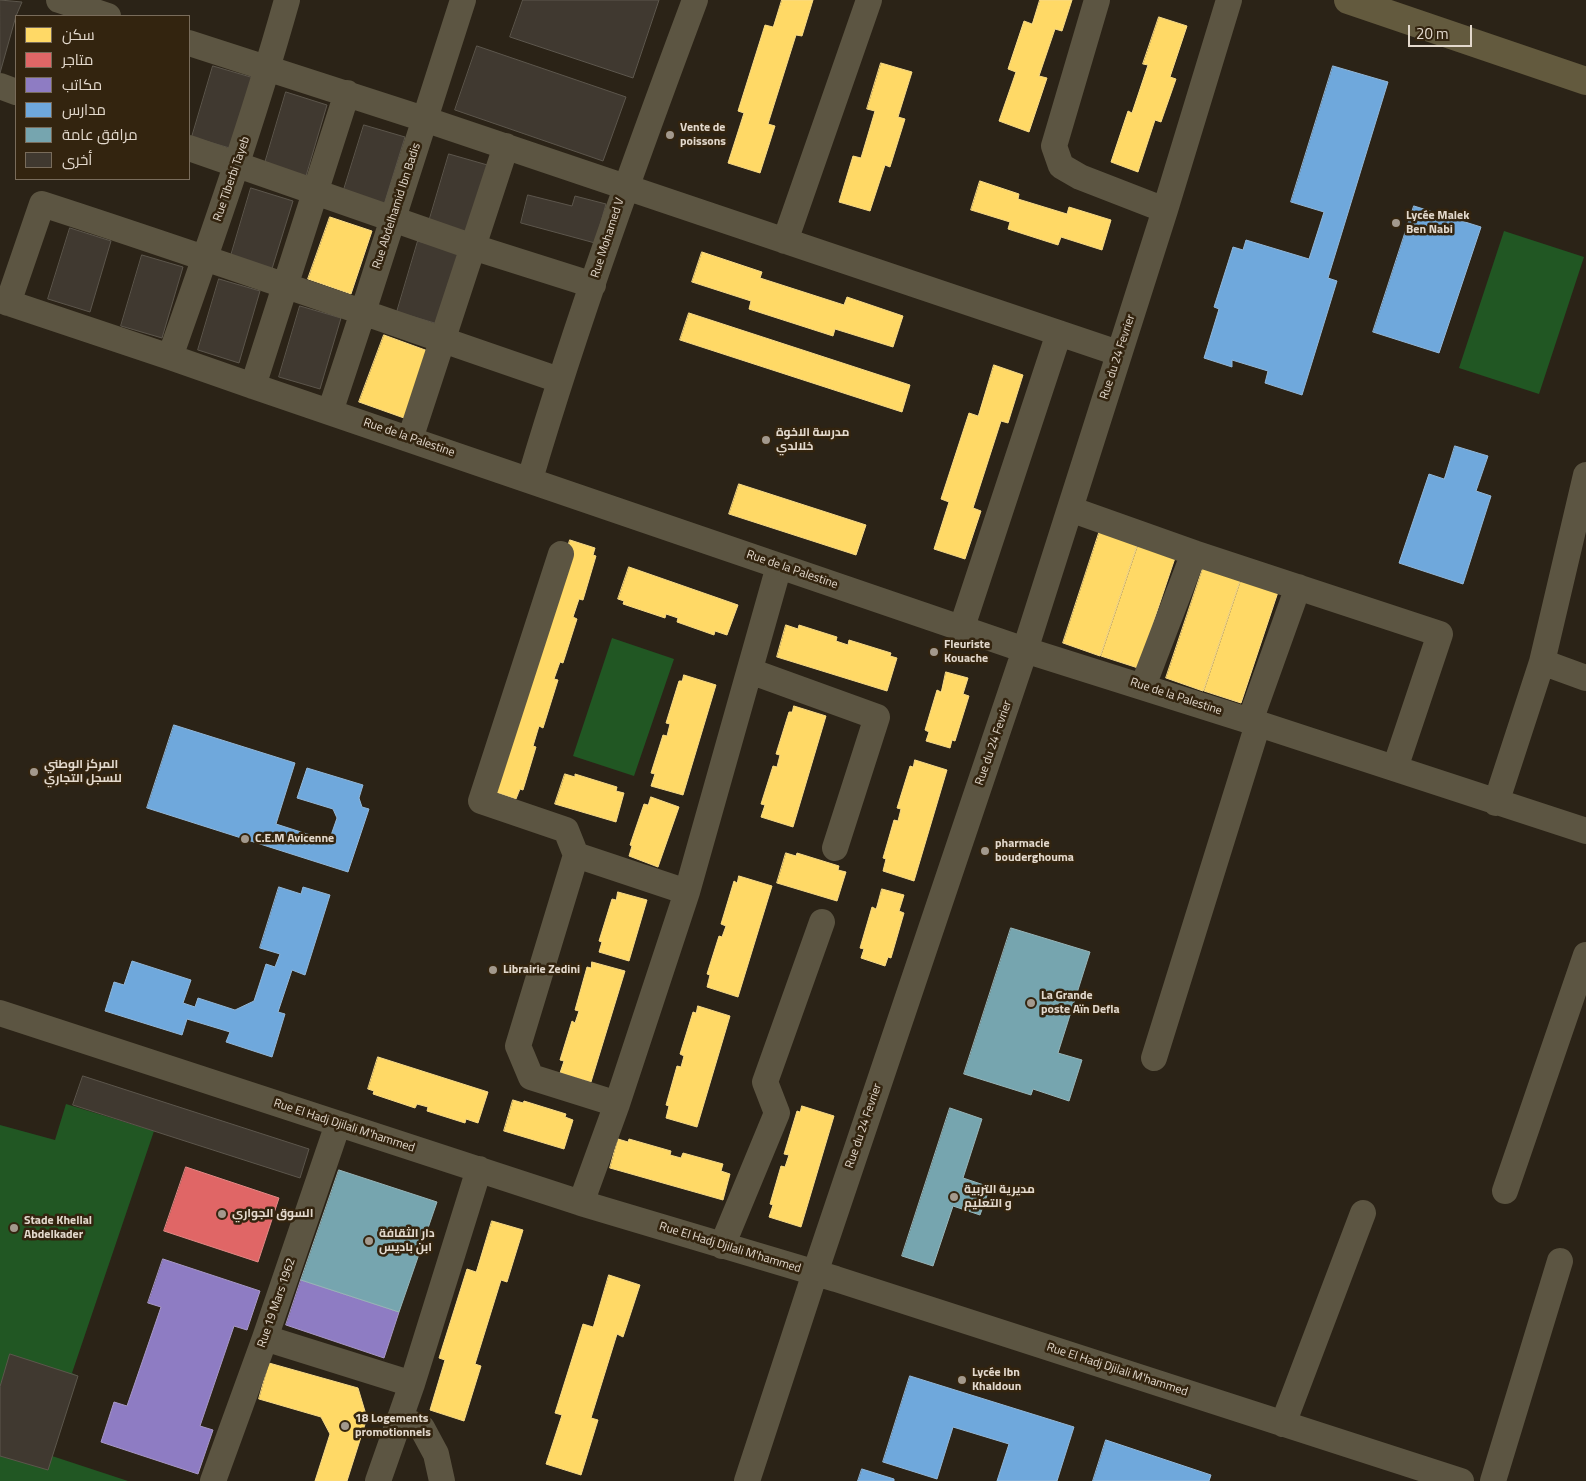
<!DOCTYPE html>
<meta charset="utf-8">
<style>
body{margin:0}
#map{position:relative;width:1586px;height:1481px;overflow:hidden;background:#2b2317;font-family:"Titillium Web",Cairo,sans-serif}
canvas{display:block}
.legend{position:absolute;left:15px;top:15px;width:175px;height:165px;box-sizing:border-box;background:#33240f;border:1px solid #796c5b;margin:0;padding:6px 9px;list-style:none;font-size:15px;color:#e3d9cd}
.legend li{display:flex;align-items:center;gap:10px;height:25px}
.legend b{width:25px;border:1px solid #796c5b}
.scale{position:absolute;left:1408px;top:25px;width:64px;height:22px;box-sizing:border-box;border:2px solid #e3d9cd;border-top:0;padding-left:6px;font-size:15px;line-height:18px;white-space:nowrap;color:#e3d9cd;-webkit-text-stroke:4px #33240f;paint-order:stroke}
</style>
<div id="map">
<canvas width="1586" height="1481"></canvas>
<ul class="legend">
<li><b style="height:14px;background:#ffd966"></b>سكن</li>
<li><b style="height:14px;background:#e06666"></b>متاجر</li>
<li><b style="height:14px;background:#8e7cc3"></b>مكاتب</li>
<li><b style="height:14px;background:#6fa8dc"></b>مدارس</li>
<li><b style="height:14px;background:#76a5af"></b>مرافق عامة</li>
<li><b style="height:14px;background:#403930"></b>أخرى</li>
</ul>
<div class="scale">20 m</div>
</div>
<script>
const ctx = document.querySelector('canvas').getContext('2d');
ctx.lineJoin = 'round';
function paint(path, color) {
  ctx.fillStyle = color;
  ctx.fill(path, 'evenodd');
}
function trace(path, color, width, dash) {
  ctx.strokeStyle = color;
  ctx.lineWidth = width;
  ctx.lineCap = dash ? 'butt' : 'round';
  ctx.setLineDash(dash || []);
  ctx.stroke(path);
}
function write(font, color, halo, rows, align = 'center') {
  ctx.font = font + ' "Titillium Web",Cairo,sans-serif';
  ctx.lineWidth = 5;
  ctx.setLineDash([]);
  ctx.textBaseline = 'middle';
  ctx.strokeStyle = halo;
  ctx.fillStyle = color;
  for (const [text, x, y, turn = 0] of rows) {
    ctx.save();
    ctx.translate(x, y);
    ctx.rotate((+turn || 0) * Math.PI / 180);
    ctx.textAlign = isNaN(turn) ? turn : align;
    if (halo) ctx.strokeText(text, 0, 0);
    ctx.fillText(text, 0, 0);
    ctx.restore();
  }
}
paint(new Path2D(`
 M1504,231L1584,257L1539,394L1459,368Z
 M612,638L674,659L634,776L573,756Z
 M66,1104L154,1131L72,1373L78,1376L52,1456L128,1481H0V1125L55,1140Z`), '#215723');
const homes = new Path2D(`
 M782,0H813L802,36L796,35L768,124L775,126L760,173L728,163L744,113L738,111L765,25L773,27Z
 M1040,0H1072L1062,31L1055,29L1039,76L1047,78L1029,132L999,121L1016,72L1008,69L1024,21L1032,24Z
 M1159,17L1187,26L1170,77L1176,79L1161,122L1155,120L1138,172L1111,162L1128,111L1132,113L1148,65L1143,64Z
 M881,63L912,72L898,117L905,119L890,167L885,165L870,211L839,202L853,156L861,158L875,111L867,109Z
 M980,181L1019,194L1018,199L1067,214L1069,207L1111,220L1102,250L1061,237L1058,245L1008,229L1010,222L971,210Z
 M330,217L372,231L351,294L308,279Z
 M702,252L762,272L760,278L844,305L847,297L903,316L893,347L835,329L833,336L749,309L751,301L692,282Z
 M689,313L910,385L902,412L680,340Z
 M384,335L428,351L404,418L359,402Z
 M994,365L1023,375L1008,423L1001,421L973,508L981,511L965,559L934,549L949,502L941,499L969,413L978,416Z
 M739,484L866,525L856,555L729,514Z
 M1101,527L1139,539L1100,656L1063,643Z
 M1140,539L1177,552L1138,668L1101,656Z
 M570,540L595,548L593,555L596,556L583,600L579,599L573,617L577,619L563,663L560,662L554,679L558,680L543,728L539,726L533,746L536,747L523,790L520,789L516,799L492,791Z
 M1205,562L1242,574L1203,691L1166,678Z
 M629,567L738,605L727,635L715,631L714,635L677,622L678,618L666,614L665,618L623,604L624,601L618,599Z
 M1243,574L1280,586L1241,703L1204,691Z
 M786,625L798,629L799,625L837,637L836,641L848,645L849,640L891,653L890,656L897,658L887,691L777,657Z
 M946,672L968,678L963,694L969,696L955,741L952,740L950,748L926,741L929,732L925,730L937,690L941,692Z
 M684,675L716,685L683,795L651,786L655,774L651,773L663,735L667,736L670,724L666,723L679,681H682Z
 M794,706L826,716L793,827L761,817L765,805L761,804L773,766L777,767L780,755L776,754L789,712H792Z
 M915,760L947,770L914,881L883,871L886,859L883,858L894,820L898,821L901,809L897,808L910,766L913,767Z
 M565,774L575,777V774L617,787L616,791L624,793L616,822L555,804Z
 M651,797L679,807L658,867L629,856L632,846L630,845L644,804L648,805Z
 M786,853L796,856L797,853L839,866L838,870L846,872L837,901L777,883Z
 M739,876L772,886L738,997L707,987L710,975L707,974L719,936L722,937L726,926L721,924L734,881L737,883Z
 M882,889L904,895L899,911L904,913L891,958L888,957L885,966L861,958L864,949L860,948L872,907L876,909Z
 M618,892L647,900L629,961L599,952L602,942L599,941L612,899L616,900Z
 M592,962L625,971L591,1082L560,1073L564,1061L560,1060L572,1021L575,1023L579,1011L575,1010L587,967L591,968Z
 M698,1006L730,1016L697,1127L666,1118L669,1106L666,1105L677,1066L681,1067L684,1056L680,1054L693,1012L696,1013Z
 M378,1057L488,1092L478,1123L466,1119L465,1123L427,1111L428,1107L417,1104L415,1108L373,1094L374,1091L368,1089Z
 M513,1100L523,1103L524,1101L566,1114L565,1117L573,1120L564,1149L504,1131Z
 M802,1106L834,1116L801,1227L769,1217L773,1205L770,1204L781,1166L785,1167L789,1155L784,1154L797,1111L800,1112Z
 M618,1139L628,1142L629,1139L671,1151L670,1155L681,1158L683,1153L723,1164L721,1171L730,1174L723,1200L610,1168Z
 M492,1221L523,1230L507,1282L501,1280L475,1364L481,1366L464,1421L430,1410L445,1360L439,1358L467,1269L476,1272Z
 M609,1275L640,1285L623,1337L617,1334L591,1418L598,1420L581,1475L546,1464L562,1415L555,1413L583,1324L593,1327Z
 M269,1363L358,1388L367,1418L347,1481H315L330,1434L321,1417L259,1399Z`);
paint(homes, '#ffd966');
trace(homes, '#f7d985', 1);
const shops = new Path2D(`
 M186,1167L279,1198L258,1262L164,1231Z`);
paint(shops, '#e06666');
trace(shops, '#e18885', 1);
const offices = new Path2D(`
 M163,1259L260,1291L247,1330L234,1326L200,1426L213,1430L198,1474L101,1442L114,1402L127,1406L161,1307L148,1303Z
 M301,1280L399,1312L384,1358L286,1325Z`);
paint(offices, '#8e7cc3');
trace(offices, '#a898c6', 1);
const schools = new Path2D(`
 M1333,66L1388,82L1328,278L1337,281L1302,395L1265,383L1268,371L1232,360V367L1204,358L1219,309L1214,307L1233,247L1243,250L1246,240L1309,259L1324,212L1291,202Z
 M1414,206L1481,227L1439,353L1373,332Z
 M1455,446L1488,456L1476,491L1491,496L1463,584L1399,563L1429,474L1444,479Z
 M174,725L295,763L276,824L329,841L337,818L333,809L297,798L307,768L363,785L359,798L362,807L369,809L348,872L147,808Z
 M279,887L301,894L303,887L330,895L305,975L292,970L278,1012L285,1014L272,1057L226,1042L230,1032L187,1019L182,1035L105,1011L114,982L124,985L132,961L191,980L183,1003L195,1007L198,998L235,1010L254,1001L266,964L275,967L280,954L260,948Z
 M910,1376L1074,1427L1057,1481H997L1009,1444L953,1427L937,1479L883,1462Z
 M1106,1440L1211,1475L1209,1481H1093Z
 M862,1469L894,1479V1481H858Z`);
paint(schools, '#6fa8dc');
trace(schools, '#92b7d8', 1);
const public = new Path2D(`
 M1011,928L1090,952L1058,1053L1082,1060L1069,1101L1033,1089L1031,1095L964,1074Z
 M950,1108L982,1119L963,1178L990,1187L980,1215L953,1206L933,1266L902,1256Z
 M339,1170L437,1202L399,1312L301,1280Z`);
paint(public, '#76a5af');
trace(public, '#97b5b8', 1);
const building = new Path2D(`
 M0,0L22,2L16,16L0,73Z
 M523,0H659L633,78L510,37Z
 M477,46L626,97L603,161L455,110Z
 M213,66L254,78L233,149L192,137Z
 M286,92L327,105L306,176L265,163Z
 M364,125L405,137L383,208L342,196Z
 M449,154L491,166L469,237L428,225Z
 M251,188L293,201L271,272L230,259Z
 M528,195L572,206L575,196L606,204L595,243L521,223Z
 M70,228L111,241L90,312L48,299Z
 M418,241L459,253L438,324L397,312Z
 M142,255L183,267L162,338L121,326Z
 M219,279L260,291L239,363L198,350Z
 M300,306L341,318L320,389L279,377Z
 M83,1076L309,1149L300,1178L73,1105Z
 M10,1354L78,1376L48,1470L0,1456V1387Z`);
paint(building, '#403930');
trace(building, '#5c564c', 1);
trace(new Path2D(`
 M59,0L108,16
 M1097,0L1054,146L1061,166L1080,177L1165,210
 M189,43L424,119L1118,353
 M0,86L16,92
 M189,148L473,247L593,285
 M785,241L869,0
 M0,300L170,357L253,386L1025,650L1250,721L1586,831
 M8,303L42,204C215,260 387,321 559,380
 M170,357C212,238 253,121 287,0
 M253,386L347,93
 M330,412L363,312L463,0
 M410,439L506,146
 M530,479C578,317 636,158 695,0
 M1070,509L1194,553L1440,634L1395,768
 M561,554L481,801L566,830L576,855L687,892
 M962,627L1059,333
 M1542,662L1586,678
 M750,671L877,717L835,848
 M1143,686L1194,553
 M1250,721L1298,587
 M1496,803L1542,662L1586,475
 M576,855L518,1046L531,1077L617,1104
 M0,1013L581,1203L836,1279L1461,1481
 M1154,1058L1258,724
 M1505,1191L1586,955
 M581,1203L617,1104L687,892L779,566
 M722,1246L777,1113L765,1082L822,922
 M265,1338L412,1384
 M400,1418L422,1428L436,1454L442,1481
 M1283,1424L1363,1213
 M213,1481L265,1338L338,1124
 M378,1481L412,1384L479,1169
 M747,1481L815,1273L1025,650L1165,210L1229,0
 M1493,1481L1560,1261`), '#5c5542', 26);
trace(new Path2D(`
 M1348,0L1586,81`), '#635a3e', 28);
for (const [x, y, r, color] of [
 [670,135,5,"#a3998d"],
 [1396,223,5,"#a3998d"],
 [766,440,5,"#a3998d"],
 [934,652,5,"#a3998d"],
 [34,772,5,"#a3998d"],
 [245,839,5,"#a3998d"],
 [985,851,5,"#a3998d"],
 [493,970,5,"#a3998d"],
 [1031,1003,5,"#a3998d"],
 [954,1197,5,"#a3998d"],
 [222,1214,5,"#a3998d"],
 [14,1228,5,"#a3998d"],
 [369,1241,5,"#a3998d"],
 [962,1380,5,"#a3998d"],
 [345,1426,5,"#a3998d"]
]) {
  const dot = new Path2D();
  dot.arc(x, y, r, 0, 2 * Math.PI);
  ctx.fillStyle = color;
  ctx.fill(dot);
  trace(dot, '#33240f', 2);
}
write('bold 12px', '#e3d9cd', '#33240f', [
 ["Vente de",680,128],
 ["poissons",680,142],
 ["Lycée Malek",1406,216],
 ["Ben Nabi",1406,230],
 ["مدرسة الاخوة",776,433],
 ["خلالدي",776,447],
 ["Fleuriste",944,645],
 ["Kouache",944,659],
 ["المركز الوطني",44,765],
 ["للسجل التجاري",44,779],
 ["C.E.M Avicenne",255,839],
 ["pharmacie",995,844],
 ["bouderghouma",995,858],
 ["Librairie Zedini",503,970],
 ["La Grande",1041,996],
 ["poste Aïn Defla",1041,1010],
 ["مديرية التربية",964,1190],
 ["و التعليم",964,1204],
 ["السوق الجواري",232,1214],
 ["Stade Khellal",24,1221],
 ["Abdelkader",24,1235],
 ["دار الثقافة",379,1234],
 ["ابن باديس",379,1248],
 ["Lycée Ibn",972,1373],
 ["Khaldoun",972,1387],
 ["18 Logements",355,1419],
 ["promotionnels",355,1433]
], 'left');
write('12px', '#e3d9cd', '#33240f', [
 ["Rue Tiberbi Tayeb",232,179,-71],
 ["Rue Abdelhamid Ibn Badis",397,206,-72],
 ["Rue Mohamed V",608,238,-72],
 ["Rue du 24 Fevrier",1118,357,-72],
 ["Rue de la Palestine",409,438,19],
 ["Rue de la Palestine",792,570,19],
 ["Rue de la Palestine",1176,697,18],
 ["Rue du 24 Fevrier",994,743,-71],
 ["Rue El Hadj Djilali M'hammed",344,1126,18],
 ["Rue du 24 Fevrier",864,1126,-71],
 ["Rue El Hadj Djilali M'hammed",730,1248,17],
 ["Rue 19 Mars 1962",277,1303,-71],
 ["Rue El Hadj Djilali M'hammed",1117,1370,18]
]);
</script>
